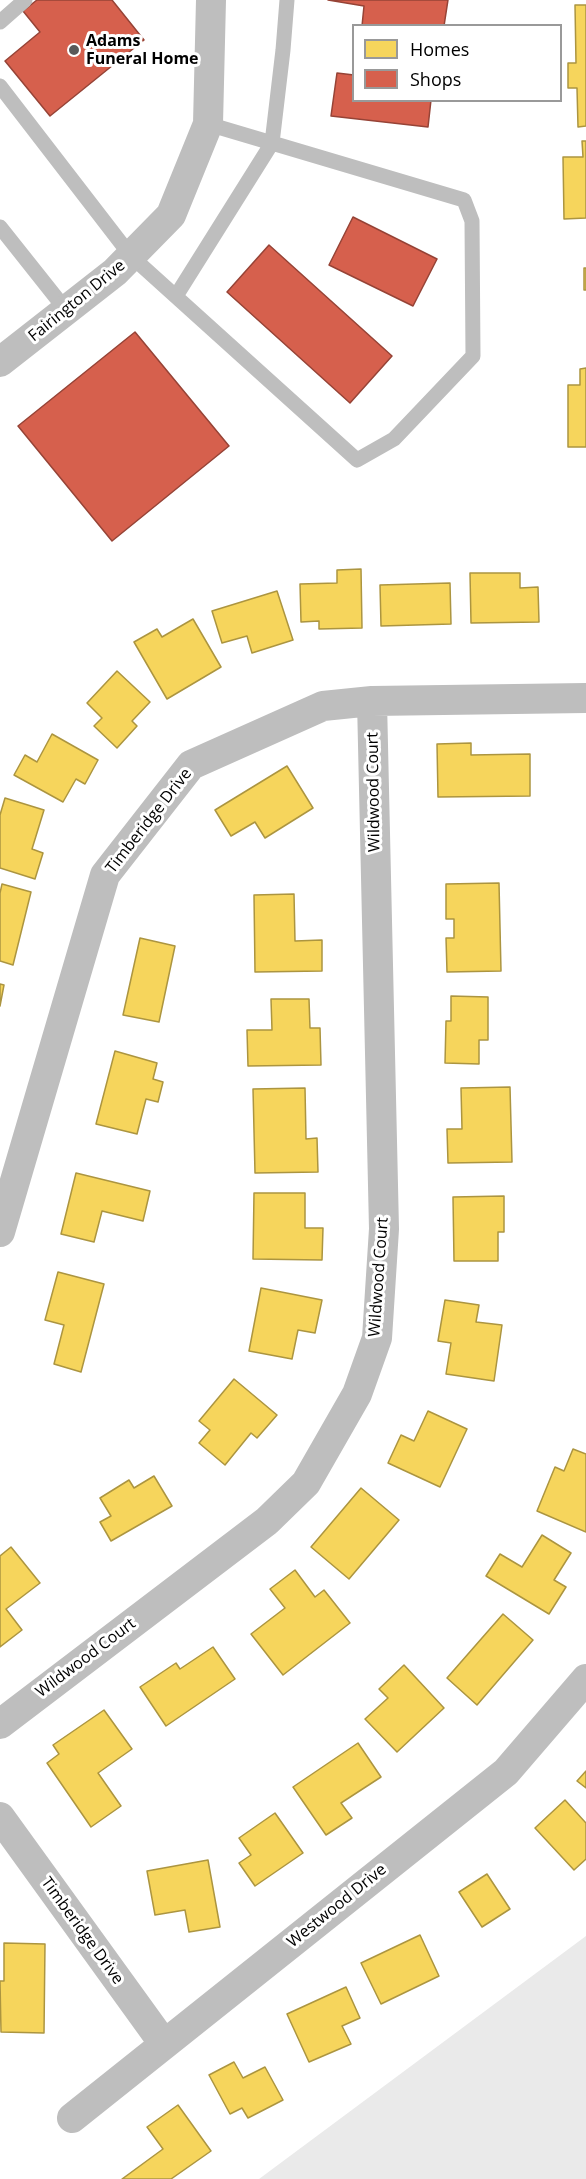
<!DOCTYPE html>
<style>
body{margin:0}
#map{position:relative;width:586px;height:2179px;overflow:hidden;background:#fff;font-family:"Open Sans",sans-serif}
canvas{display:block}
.legend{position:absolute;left:352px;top:24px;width:210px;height:78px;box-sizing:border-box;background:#fff;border:2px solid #999;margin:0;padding:8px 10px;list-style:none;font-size:18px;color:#000}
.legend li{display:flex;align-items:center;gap:12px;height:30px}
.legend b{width:30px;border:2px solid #999}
</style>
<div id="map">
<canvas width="586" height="2179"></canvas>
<ul class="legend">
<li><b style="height:16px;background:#f6d55c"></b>Homes</li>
<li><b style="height:16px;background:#d6604d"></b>Shops</li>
</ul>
</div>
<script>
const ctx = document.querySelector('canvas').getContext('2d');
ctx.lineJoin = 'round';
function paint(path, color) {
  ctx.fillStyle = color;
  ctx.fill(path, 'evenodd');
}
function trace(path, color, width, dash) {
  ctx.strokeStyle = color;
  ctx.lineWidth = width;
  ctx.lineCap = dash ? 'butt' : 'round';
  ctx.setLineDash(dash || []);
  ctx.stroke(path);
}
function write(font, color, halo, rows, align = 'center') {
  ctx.font = font + ' "Open Sans",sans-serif';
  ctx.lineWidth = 6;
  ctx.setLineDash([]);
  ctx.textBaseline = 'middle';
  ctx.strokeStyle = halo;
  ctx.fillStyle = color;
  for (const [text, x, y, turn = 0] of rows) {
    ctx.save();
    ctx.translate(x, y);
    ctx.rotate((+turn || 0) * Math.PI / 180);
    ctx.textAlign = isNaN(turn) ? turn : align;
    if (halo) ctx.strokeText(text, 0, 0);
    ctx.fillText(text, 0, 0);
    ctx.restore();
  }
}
paint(new Path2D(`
 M586,1936V2179H259Z`), '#eaeaea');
const homes = new Path2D(`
 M575,5H586V126L578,127L577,88H568V63H576Z
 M582,141H586V218L564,219L563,157H583Z
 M584,268H586V290H584Z
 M586,368V447H568V385H580V369Z
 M361,569L362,628L319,629V621L301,622L300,584L337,583V570Z
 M470,573H520V588L538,587L539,622L471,623Z
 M450,583L451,624L381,626L380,585Z
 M277,591L293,640L252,653L247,636L222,643L212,611Z
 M193,619L221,667L167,699L134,642L157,629L162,637Z
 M117,671L150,702L132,721L137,726L117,748L94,726L102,718L87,703Z
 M52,734L98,760L85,784L76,779L63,802L14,775L25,755L37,762Z
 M471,743V755L530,754V796L438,797L437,744Z
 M287,766L313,808L265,838L255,822L231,836L215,810Z
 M5,798L44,810L32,849L43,853L35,879L0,868V815Z
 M499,883L501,971L447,972L446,938H454V919H446V884Z
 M2,884L31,892L13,965L0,961V893Z
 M294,894L295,941L322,940V971L255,972L254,895Z
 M140,938L175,946L159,1022L123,1015Z
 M0,984L4,985L0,1006Z
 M451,996L488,997V1040H479V1064L445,1063L446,1021H451Z
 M271,999H309L310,1028H320L321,1065L248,1066L247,1030H272Z
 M115,1051L157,1063L153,1079L163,1082L158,1102L146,1099L137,1134L96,1124Z
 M510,1087L512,1162L448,1163L447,1129H462L461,1088Z
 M305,1088L306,1139L317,1138L318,1172L255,1173L253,1089Z
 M76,1173L150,1191L143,1221L102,1211L94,1242L61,1234Z
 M254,1193H305V1228H323L322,1260L253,1259Z
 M504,1196V1232H498V1261H454L453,1197Z
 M58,1272L104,1284L81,1372L54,1364L64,1325L45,1320Z
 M261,1288L322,1300L315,1333L298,1330L292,1359L249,1351Z
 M445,1300L479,1305L476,1322L502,1325L494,1381L446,1374L451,1343L438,1341Z
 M234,1379L277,1415L257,1438L251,1433L225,1465L199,1443L210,1430L199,1421Z
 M428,1411L467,1429L440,1487L388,1463L401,1435L414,1441Z
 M573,1449L586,1454V1532L537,1511L555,1467L564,1471Z
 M154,1476L172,1506L111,1541L100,1522L111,1516L100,1498L129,1480L134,1488Z
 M361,1488L399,1520L349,1579L311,1547Z
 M542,1535L571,1553L554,1580L566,1587L549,1614L486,1576L500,1554L522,1567Z
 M11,1547L40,1583L6,1609L22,1630L0,1647V1556Z
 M295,1570L315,1597L324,1590L350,1623L283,1675L251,1634L285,1608L270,1589Z
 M503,1614L533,1640L477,1705L447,1678Z
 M213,1647L235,1679L166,1726L140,1687L176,1663L180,1669Z
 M404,1665L444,1708L397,1752L365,1719L388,1698L379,1689Z
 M104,1710L132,1749L98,1773L121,1806L91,1827L47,1763L59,1754L53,1745Z
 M358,1743L381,1777L341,1803L352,1818L326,1835L293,1787Z
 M586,1771V1788L577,1781Z
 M565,1800L586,1823V1859L574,1870L535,1828Z
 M275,1813L303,1853L255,1886L239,1863L251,1855L239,1838Z
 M208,1860L220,1927L189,1932L185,1910L155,1915L147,1871Z
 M487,1874L510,1909L482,1927L459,1892Z
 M420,1935L439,1976L381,2004L361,1963Z
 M4,1943L45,1944L44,2033L1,2032L0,1981H4Z
 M346,1987L360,2018L342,2026L351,2044L309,2062L287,2014Z
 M234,2062L243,2078L265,2067L283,2100L248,2118L242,2108L230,2114L209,2075Z
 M178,2105L211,2151L171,2179H122L163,2149L147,2127Z`);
paint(homes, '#f6d55c');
trace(homes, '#ac9540', 1.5);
const shops = new Path2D(`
 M37,0H112L144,40L50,116L5,61L40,32L23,11Z
 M328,0H448L444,26H362L364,6Z
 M337,73L354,75V100H431L428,127L331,116Z
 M353,217L437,259L413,306L329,265Z
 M269,245L392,356L350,403L227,292Z
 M135,332L229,446L112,541L18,426Z`);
paint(shops, '#d6604d');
trace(shops, '#964336', 1.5);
trace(new Path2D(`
 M0,22L25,0
 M0,86L131,256L357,460L394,439L473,356L472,221L464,200L208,124
 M0,227L66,310
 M176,296L272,143L283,50L287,0`), '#bebebe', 15);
trace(new Path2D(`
 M0,362L115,272L171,215L208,124L211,0
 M0,1232L105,875L191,765L323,706L372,701L586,698
 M0,1724L267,1521L306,1483L357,1394L377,1338L384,1229L372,701
 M0,1817L164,2044
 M72,2118L506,1772L586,1679`), '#bebebe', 30);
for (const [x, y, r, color] of [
 [74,50,6,"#595959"]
]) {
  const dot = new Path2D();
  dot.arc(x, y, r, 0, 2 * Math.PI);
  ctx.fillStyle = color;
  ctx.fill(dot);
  trace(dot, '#fff', 2);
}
write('bold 16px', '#000', '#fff', [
 ["Adams",86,41],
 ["Funeral Home",86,59]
], 'left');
write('16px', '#000', '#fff', [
 ["Fairington Drive",77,301,-39],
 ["Wildwood Court",374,792,-91],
 ["Timberidge Drive",149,821,-52],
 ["Wildwood Court",379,1277,-86],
 ["Wildwood Court",86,1658,-37],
 ["Westwood Drive",337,1906,-39],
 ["Timberidge Drive",82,1931,54]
]);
</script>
